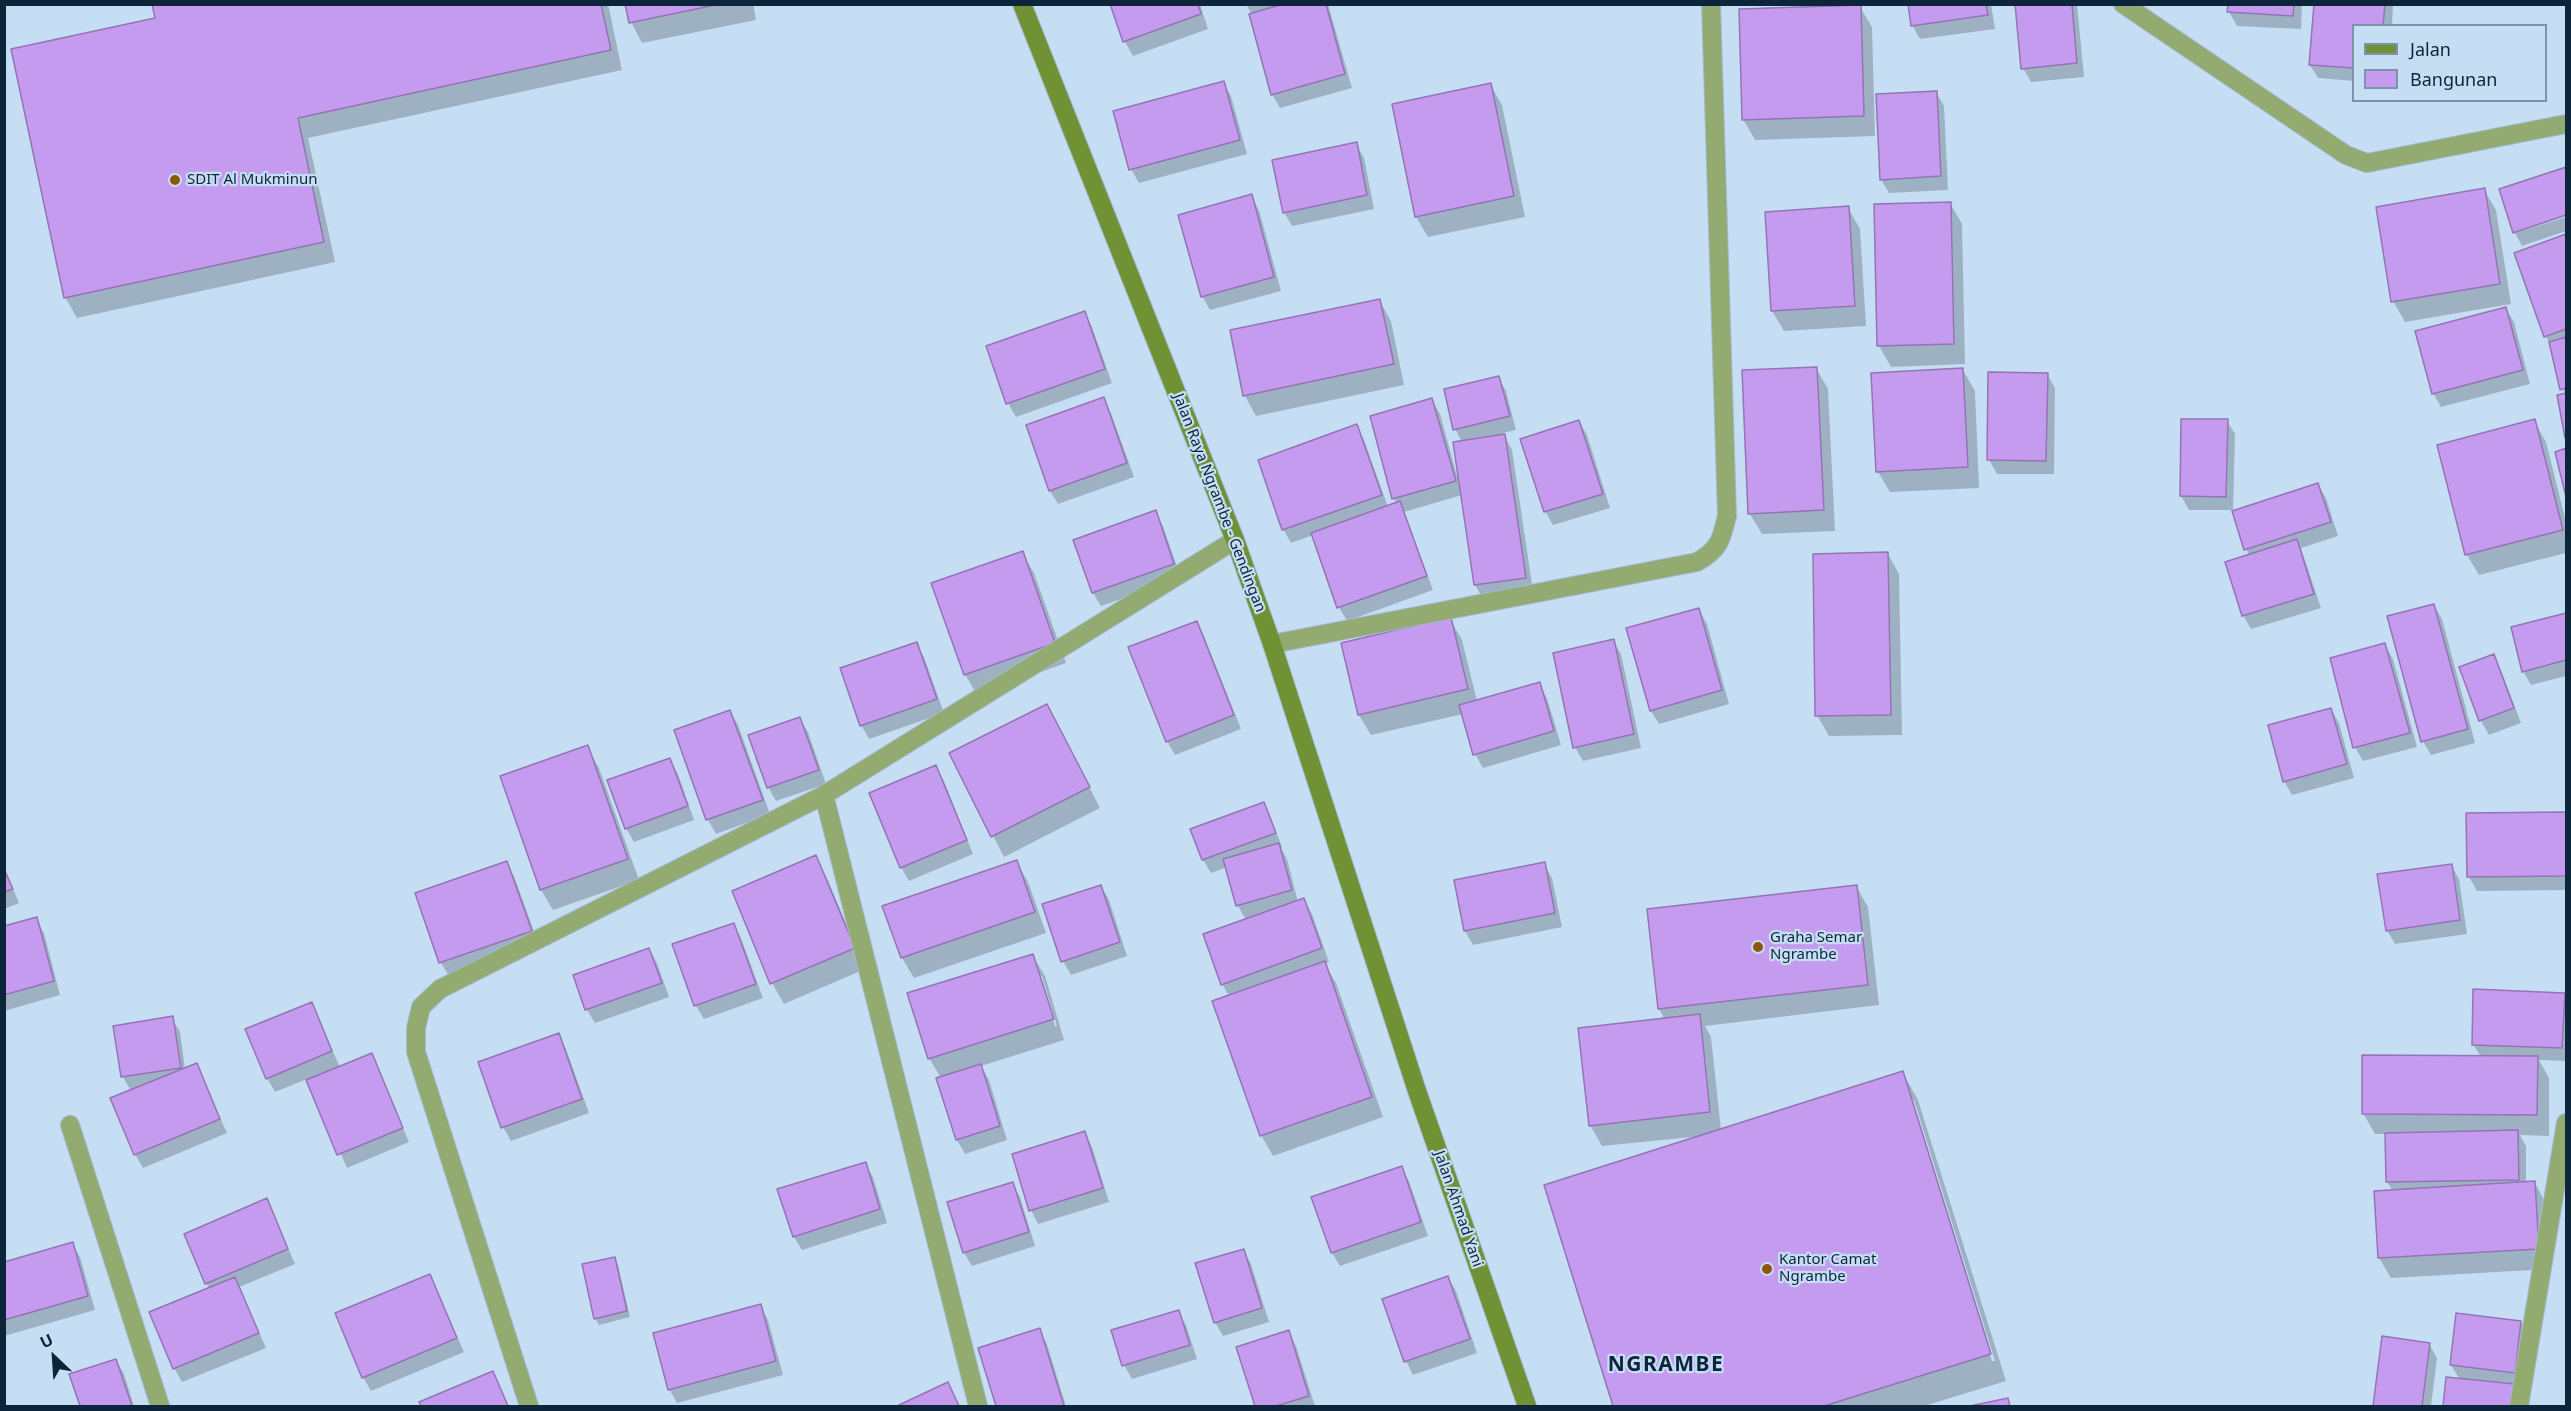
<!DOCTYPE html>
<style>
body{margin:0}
#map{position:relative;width:2571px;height:1411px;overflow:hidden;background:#c6def4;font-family:"Noto Sans",sans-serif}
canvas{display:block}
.frame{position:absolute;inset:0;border:6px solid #0c253a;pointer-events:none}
.legend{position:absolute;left:2352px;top:24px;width:195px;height:78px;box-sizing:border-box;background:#c6def4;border:2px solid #7c94aa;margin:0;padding:8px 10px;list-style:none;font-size:18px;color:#0c253a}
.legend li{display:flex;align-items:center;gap:12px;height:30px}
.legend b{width:30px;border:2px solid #7c94aa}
.north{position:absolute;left:24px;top:1327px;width:60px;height:60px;-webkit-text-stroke:4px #c6def4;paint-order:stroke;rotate:335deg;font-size:16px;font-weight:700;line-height:24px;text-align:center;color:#0c253a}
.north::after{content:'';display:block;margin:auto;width:21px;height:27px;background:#0c253a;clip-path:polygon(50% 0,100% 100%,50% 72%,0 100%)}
</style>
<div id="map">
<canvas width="2571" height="1411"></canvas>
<div class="frame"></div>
<ul class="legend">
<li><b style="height:8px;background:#709134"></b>Jalan</li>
<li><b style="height:16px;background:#c59bef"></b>Bangunan</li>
</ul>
<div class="north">U</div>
</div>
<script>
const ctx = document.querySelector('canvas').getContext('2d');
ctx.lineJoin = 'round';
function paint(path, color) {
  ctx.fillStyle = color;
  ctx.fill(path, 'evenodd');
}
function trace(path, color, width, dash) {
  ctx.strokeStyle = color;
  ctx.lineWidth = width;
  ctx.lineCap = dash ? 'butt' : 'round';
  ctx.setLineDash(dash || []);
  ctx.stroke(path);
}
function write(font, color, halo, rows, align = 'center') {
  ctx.font = font + ' "Noto Sans",sans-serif';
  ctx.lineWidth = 4.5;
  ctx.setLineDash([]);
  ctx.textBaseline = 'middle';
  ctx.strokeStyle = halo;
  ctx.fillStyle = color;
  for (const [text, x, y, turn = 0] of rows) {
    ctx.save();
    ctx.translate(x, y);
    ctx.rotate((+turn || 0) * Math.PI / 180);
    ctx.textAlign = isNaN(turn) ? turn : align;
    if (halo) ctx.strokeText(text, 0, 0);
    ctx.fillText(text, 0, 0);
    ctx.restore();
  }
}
paint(new Path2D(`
 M154,4H608L622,70L308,138L335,262L77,318L65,297L157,19Z
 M627,4H753L756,20L642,43L631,22Z
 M1111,4H1200L1208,29L1133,56L1125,42Z
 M1246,4H1328L1352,88L1280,108L1272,94L1252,15Z
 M1909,4H1991L1995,29L1920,39L1912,25Z
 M2017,4H2077L2084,77L2031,82L2023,68Z
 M2229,4H2302L2301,29L2237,26L2229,12Z
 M2316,4H2393L2392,26H2354V81L2318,78L2310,65Z
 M1860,7L1872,27L1875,136L1755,140L1743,119Z
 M1223,82L1231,96L1247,154L1139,183L1131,169Z
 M1490,84L1502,105L1525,217L1428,237L1416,217Z
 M1936,92L1944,106L1948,190L1889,193L1881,179Z
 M1356,144L1364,158L1374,209L1292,226L1284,212Z
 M2566,169V214L2515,230V233L2501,190Z
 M2484,190L2496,210L2511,304L2405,322L2393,301Z
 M1251,196L1259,210L1281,291L1210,310L1202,296Z
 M1950,203L1962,224L1965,364L1891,367L1879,346L1876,205Z
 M1848,208L1860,229L1866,326L1784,331L1772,311Z
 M2566,217V231L2522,246L2515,233Z
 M2566,235V436L2559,397L2565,395L2551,346L2546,336L2516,254Z
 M1379,300L1391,321L1404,385L1256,416L1245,396Z
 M2506,309L2514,322L2530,384L2441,407L2433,393Z
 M1084,313L1092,327L1112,383L1016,417L1008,403Z
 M1816,368L1828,389L1835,531L1762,534L1750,514Z
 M1963,370L1975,391L1979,488L1890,492L1878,472Z
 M2047,374L2055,388L2054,474H1997L1989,460Z
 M1498,377L1506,391L1516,430L1503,433L1512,450L1533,591L1483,599L1475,585L1462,495L1404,512L1433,590L1347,621L1339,607L1313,535L1291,543L1283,529L1356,426L1364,440L1388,507L1397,504L1394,499L1432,400L1440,414L1457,476H1459L1462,442L1455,429Z
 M1103,399L1111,413L1134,477L1058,504L1050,491L1028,426Z
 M1579,421L1587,435L1610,508L1553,525L1545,511Z
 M2227,421L2235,434L2233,510H2189L2181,496Z
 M2534,421L2546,442L2566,522V553L2479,575L2467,555L2439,446Z
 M2566,450V491L2557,453Z
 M2318,485L2326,498L2338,536L2301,548L2321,608L2251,629L2243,615L2249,556L2234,512Z
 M1155,512L1163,526L1181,578L1101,606L1093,593Z
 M1022,553L1034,573L1066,663L977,695L965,674Z
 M1888,554L1899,574L1902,735L1829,736L1817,715Z
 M2434,605L2442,619L2475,743L2431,755L2423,741Z
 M1699,610L1707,624L1729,704L1659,724L1651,711Z
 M2566,614V676L2531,685L2523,671L2513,628Z
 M1450,619L1462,640L1477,701L1539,684L1547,698L1561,745L1483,768L1475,754L1463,714L1371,735L1359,715L1343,645Z
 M1197,623L1204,636L1241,729L1175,755L1167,741Z
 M1613,640L1621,654L1641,748L1583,761L1575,747Z
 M916,644L924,657L944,713L869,739L861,725Z
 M2385,645L2393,659L2417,747L2363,761L2355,747Z
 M2493,656L2501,670L2521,723L2489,735L2481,721L2461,668Z
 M2331,709L2339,723L2354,778L2292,795L2284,781Z
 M730,711L738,725L770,814L716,834L708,820L676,731Z
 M800,719L808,732L826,784L776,801L768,787Z
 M1058,726L1100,808L1004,857L951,754Z
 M587,747L599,768L639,880L553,910L541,890L502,777Z
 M670,760L678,774L694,820L634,842L626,828Z
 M936,767L944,781L973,854L909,881L901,867Z
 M1263,804L1271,818L1282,847L1281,848L1287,859L1298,902L1304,900L1312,914L1329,962L1325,964L1336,983L1383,1117L1273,1156L1261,1135L1229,996L1222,984L1246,920L1238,906L1227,867L1211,873L1203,860Z
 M2566,814V890L2477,891L2469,877L2468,815Z
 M815,857L827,878L865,969L784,1004L772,983Z
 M1016,861L1028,882L1046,933L914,978L902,958L884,907Z
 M506,862L514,876L539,945L449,976L441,963L417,894Z
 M1544,864L1552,878L1562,927L1473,945L1465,931Z
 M2451,865L2459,879L2467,934L2395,944L2387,930Z
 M4,867L19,903L4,909Z
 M1101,886L1109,900L1127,956L1071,975L1063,961Z
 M1856,886L1868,907L1879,1005L1705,1026L1711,1037L1721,1130L1903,1073L1918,1100L2006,1381L1924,1406H1614L1545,1186L1702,1136L1602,1146L1590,1125L1665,1020L1659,1009L1649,911ZM1911,1100H1914L1995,1361H1992Z
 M36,919L44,933L60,995L4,1011V928Z
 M733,924L741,938L763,998L704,1019L696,1006L674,945Z
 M649,949L657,963L669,997L595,1023L587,1010L575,976Z
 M1033,956L1045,976L1064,1040L981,1066L989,1080L1007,1140L965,1154L957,1140L938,1079L941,1078L929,1058ZM1039,976H1042L1057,1026H1055Z
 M2564,994L2566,999V1061L2539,1060L2549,1078V1136L2520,1135L2526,1146V1183H2535L2546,1204L2550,1269L2391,1278L2379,1258L2393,1191L2387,1182V1134H2375L2363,1113L2481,1057L2473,1044Z
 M311,1004L340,1067L371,1054L409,1142L347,1168L307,1079L275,1092L267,1078Z
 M172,1018L180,1032L185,1069L196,1064L227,1133L143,1168L135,1154L131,1091L123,1077Z
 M559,1035L566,1049L589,1113L511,1141L503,1127Z
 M1084,1133L1092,1147L1109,1202L1038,1224L1031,1210Z
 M865,1164L873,1177L887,1223L802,1250L794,1237Z
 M1401,1168L1409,1181L1428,1236L1340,1266L1332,1253Z
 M1012,1183L1020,1197L1035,1246L972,1266L964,1253Z
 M267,1200L295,1264L239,1287L266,1348L182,1382L174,1368L209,1289L186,1235Z
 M72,1244L80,1257L95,1310L4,1336V1264Z
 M1243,1250L1251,1264L1269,1322L1223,1336L1215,1322Z
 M615,1259L618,1265L630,1317L599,1325L595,1318Z
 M430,1275L464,1352L371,1391L363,1377Z
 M1448,1278L1456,1291L1477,1353L1413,1375L1406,1361Z
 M761,1306L768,1320L783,1375L677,1403L669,1389Z
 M1178,1311L1186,1325L1197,1359L1132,1379L1124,1365Z
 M2521,1322L2529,1336L2521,1406H2444L2447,1378L2460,1380L2451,1365Z
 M1039,1330L1047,1344L1066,1406H998L980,1349Z
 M1288,1332L1296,1346L1315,1406H1256L1238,1348Z
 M2383,1338L2429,1344L2437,1358L2431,1406H2374Z
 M116,1360L124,1374L134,1406H81L71,1375Z
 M493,1373L509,1406H422L421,1403Z
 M955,1398L959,1406L901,1405Z
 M2007,1399L2011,1406H1976Z`), '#0003');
const building = new Path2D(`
 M152,4H601L611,50L298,118L324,242L64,298L11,49L155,18Z
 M625,4H720L629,23Z
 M1110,4H1198L1201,14L1123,42Z
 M1283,4H1326L1345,74L1271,95L1249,14Z
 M1908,4H1986L1988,15L1911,26Z
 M2015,4H2072L2077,63L2021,69Z
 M2228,4H2294L2293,16L2227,12Z
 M2314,4H2385L2383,26H2354V68L2309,65Z
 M1861,5L1864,116L1742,120L1739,9Z
 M1224,81L1240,140L1129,170L1113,111Z
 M1491,83L1514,196L1415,217L1392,104Z
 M1937,91L1941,176L1880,180L1876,94Z
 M1357,142L1367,195L1283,213L1272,160Z
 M2566,167V215L2513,233L2499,189Z
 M2485,188L2500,284L2391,302L2376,207Z
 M1252,194L1274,277L1201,297L1178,215Z
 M1951,202L1954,344L1877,346L1874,204Z
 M1849,206L1855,306L1771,311L1765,212Z
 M2566,234V329L2544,337L2514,253Z
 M1380,299L1394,364L1243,396L1230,330Z
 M2506,307L2523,370L2432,394L2415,331Z
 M1085,311L1105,369L1006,404L986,346Z
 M2566,337V388L2560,390L2549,342Z
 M1817,367L1824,510L1748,514L1742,370Z
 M1963,368L1968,467L1876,472L1871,373Z
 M1988,372L2048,373L2046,461L1987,460Z
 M1499,376L1510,416L1453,430L1444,389Z
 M2566,393V438H2565L2557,395Z
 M1104,397L1127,463L1049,491L1026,425Z
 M1432,398L1456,481L1392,499L1370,416Z
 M2181,419H2228L2226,497L2180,496Z
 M2535,419L2563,530L2465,555L2437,445Z
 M1579,420L1603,494L1544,512L1520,439Z
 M1357,424L1382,495L1282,530L1258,460Z
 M1505,434L1526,578L1474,585L1453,442Z
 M2566,448V497L2555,452Z
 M2318,483L2331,522L2244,550L2232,511Z
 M1400,501L1427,576L1337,608L1311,533Z
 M1156,510L1174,564L1092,593L1073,540Z
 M2297,539L2314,594L2242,616L2225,562Z
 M1023,551L1055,643L964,675L931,583Z
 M1888,552L1891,715L1815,716L1813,554Z
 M2434,604L2468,729L2421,742L2387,616Z
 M1699,608L1722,690L1650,711L1626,628Z
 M2566,613V660L2522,672L2511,627Z
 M1451,617L1468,689L1358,715L1341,643Z
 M1197,621L1234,715L1166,742L1128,647Z
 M1614,639L1634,734L1573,748L1553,653Z
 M917,642L937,699L860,726L840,668Z
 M2385,643L2410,733L2353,748L2330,658Z
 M2494,654L2514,708L2479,721L2459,667Z
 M1540,682L1554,731L1473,755L1459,705Z
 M1047,704L1090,787L991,837L949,753Z
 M2331,708L2347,764L2283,782L2268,725Z
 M730,710L763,800L706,820L674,730Z
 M800,717L819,770L767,788L748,735Z
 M588,745L628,859L540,890L500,776Z
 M670,758L688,806L625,829L607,780Z
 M936,765L967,840L900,868L869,793Z
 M1264,802L1276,833L1202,860L1190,829Z
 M2566,812V876L2467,877L2466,813Z
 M1279,843L1292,890L1236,906L1223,859Z
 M816,855L855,948L770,984L732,891Z
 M1017,860L1035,912L901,958L882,906Z
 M507,861L532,931L439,963L415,893Z
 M1545,862L1555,913L1464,931L1454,880Z
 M2452,864L2460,920L2386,931L2377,874Z
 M4,869L13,889L4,892Z
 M1101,885L1120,942L1061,962L1042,904Z
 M1857,885L1868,985L1658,1009L1647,909Z
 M1304,898L1322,948L1221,985L1203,934Z
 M37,917L54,981L4,995V926Z
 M734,923L756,984L694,1006L672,944Z
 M649,948L662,983L585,1010L573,975Z
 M1033,954L1054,1019L928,1059L907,993Z
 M1325,961L1372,1097L1260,1136L1212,1001Z
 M2473,989L2565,993L2562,1048L2472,1045Z
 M312,1002L332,1051L266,1079L245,1029Z
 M1700,1014L1710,1112L1589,1126L1578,1028Z
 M173,1016L181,1068L121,1077L113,1026Z
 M559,1033L582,1099L501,1128L478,1062Z
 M372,1053L403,1128L337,1155L306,1080Z
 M2362,1055L2538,1056L2537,1115L2362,1114Z
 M197,1063L220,1119L134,1155L110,1098Z
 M981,1064L1000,1126L956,1140L936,1078Z
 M1903,1071L1991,1354L1824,1406H1613L1544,1185Z
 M2518,1130L2519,1180L2386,1182L2385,1133Z
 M1085,1131L1103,1188L1029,1211L1012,1154Z
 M866,1162L880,1209L793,1237L777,1189Z
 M1402,1166L1421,1222L1331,1253L1311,1197Z
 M2535,1181L2539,1249L2378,1258L2374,1191Z
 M1013,1182L1029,1232L963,1253L947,1202Z
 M267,1198L288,1249L205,1284L184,1234Z
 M73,1242L88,1296L4,1320V1262Z
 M1244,1249L1262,1308L1214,1323L1195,1263Z
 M615,1257L627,1311L594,1319L582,1264Z
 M430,1274L457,1338L362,1378L335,1313Z
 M1448,1276L1470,1339L1404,1362L1382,1299Z
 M235,1277L259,1333L173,1369L149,1312Z
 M761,1304L776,1361L668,1390L653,1333Z
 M1179,1310L1190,1345L1122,1366L1111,1330Z
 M2456,1313L2521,1321L2515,1373L2450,1365Z
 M1040,1328L1064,1406H996L978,1348Z
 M1289,1330L1309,1396L1276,1406H1255L1236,1347Z
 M2382,1336L2430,1343L2422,1406H2373Z
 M116,1359L132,1406H80L69,1374Z
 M493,1371L508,1406H421L419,1402Z
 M2446,1377L2515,1384L2513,1406H2443Z
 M948,1382L959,1406H900L899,1405Z
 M2008,1398L2010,1406H1970Z`);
paint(building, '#c59bef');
trace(building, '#9374b4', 1.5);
const street = new Path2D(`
 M2123,4L2346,155L2367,163L2566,124
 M1272,644L1697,562C1720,549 1721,540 1727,516L1711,4
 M824,795L978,1406
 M70,1125L160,1406
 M529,1406L416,1052V1028L421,1007L440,989L824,795L1235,540
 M2519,1406L2566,1123`);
const secondary = new Path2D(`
 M1022,4L1235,540L1272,644L1417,1091L1527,1406`);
trace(street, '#a1b9cf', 20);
trace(secondary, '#a1b9cf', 20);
trace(street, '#93aa70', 18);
trace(secondary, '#709134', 18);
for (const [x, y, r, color] of [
 [175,180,6,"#8d560a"],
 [1758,947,6,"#8d560a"],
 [1767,1269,6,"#8d560a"]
]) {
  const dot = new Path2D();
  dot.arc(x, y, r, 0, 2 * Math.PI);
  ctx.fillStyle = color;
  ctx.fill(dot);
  trace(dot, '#c6def4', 2);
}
write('15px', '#0c253a', '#c6def4', [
 ["SDIT Al Mukminun",187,180],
 ["Graha Semar",1770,938],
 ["Ngrambe",1770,955],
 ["Kantor Camat",1779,1260],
 ["Ngrambe",1779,1277]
], 'left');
write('15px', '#0c253a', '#c6def4', [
 ["Jalan Raya Ngrambe - Gendingan",1219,503,69],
 ["Jalan Ahmad Yani",1458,1209,71]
]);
ctx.letterSpacing = '1.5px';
write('bold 21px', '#0c253a', '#c6def4', [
 ["NGRAMBE",1666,1365]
]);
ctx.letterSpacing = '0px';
</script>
